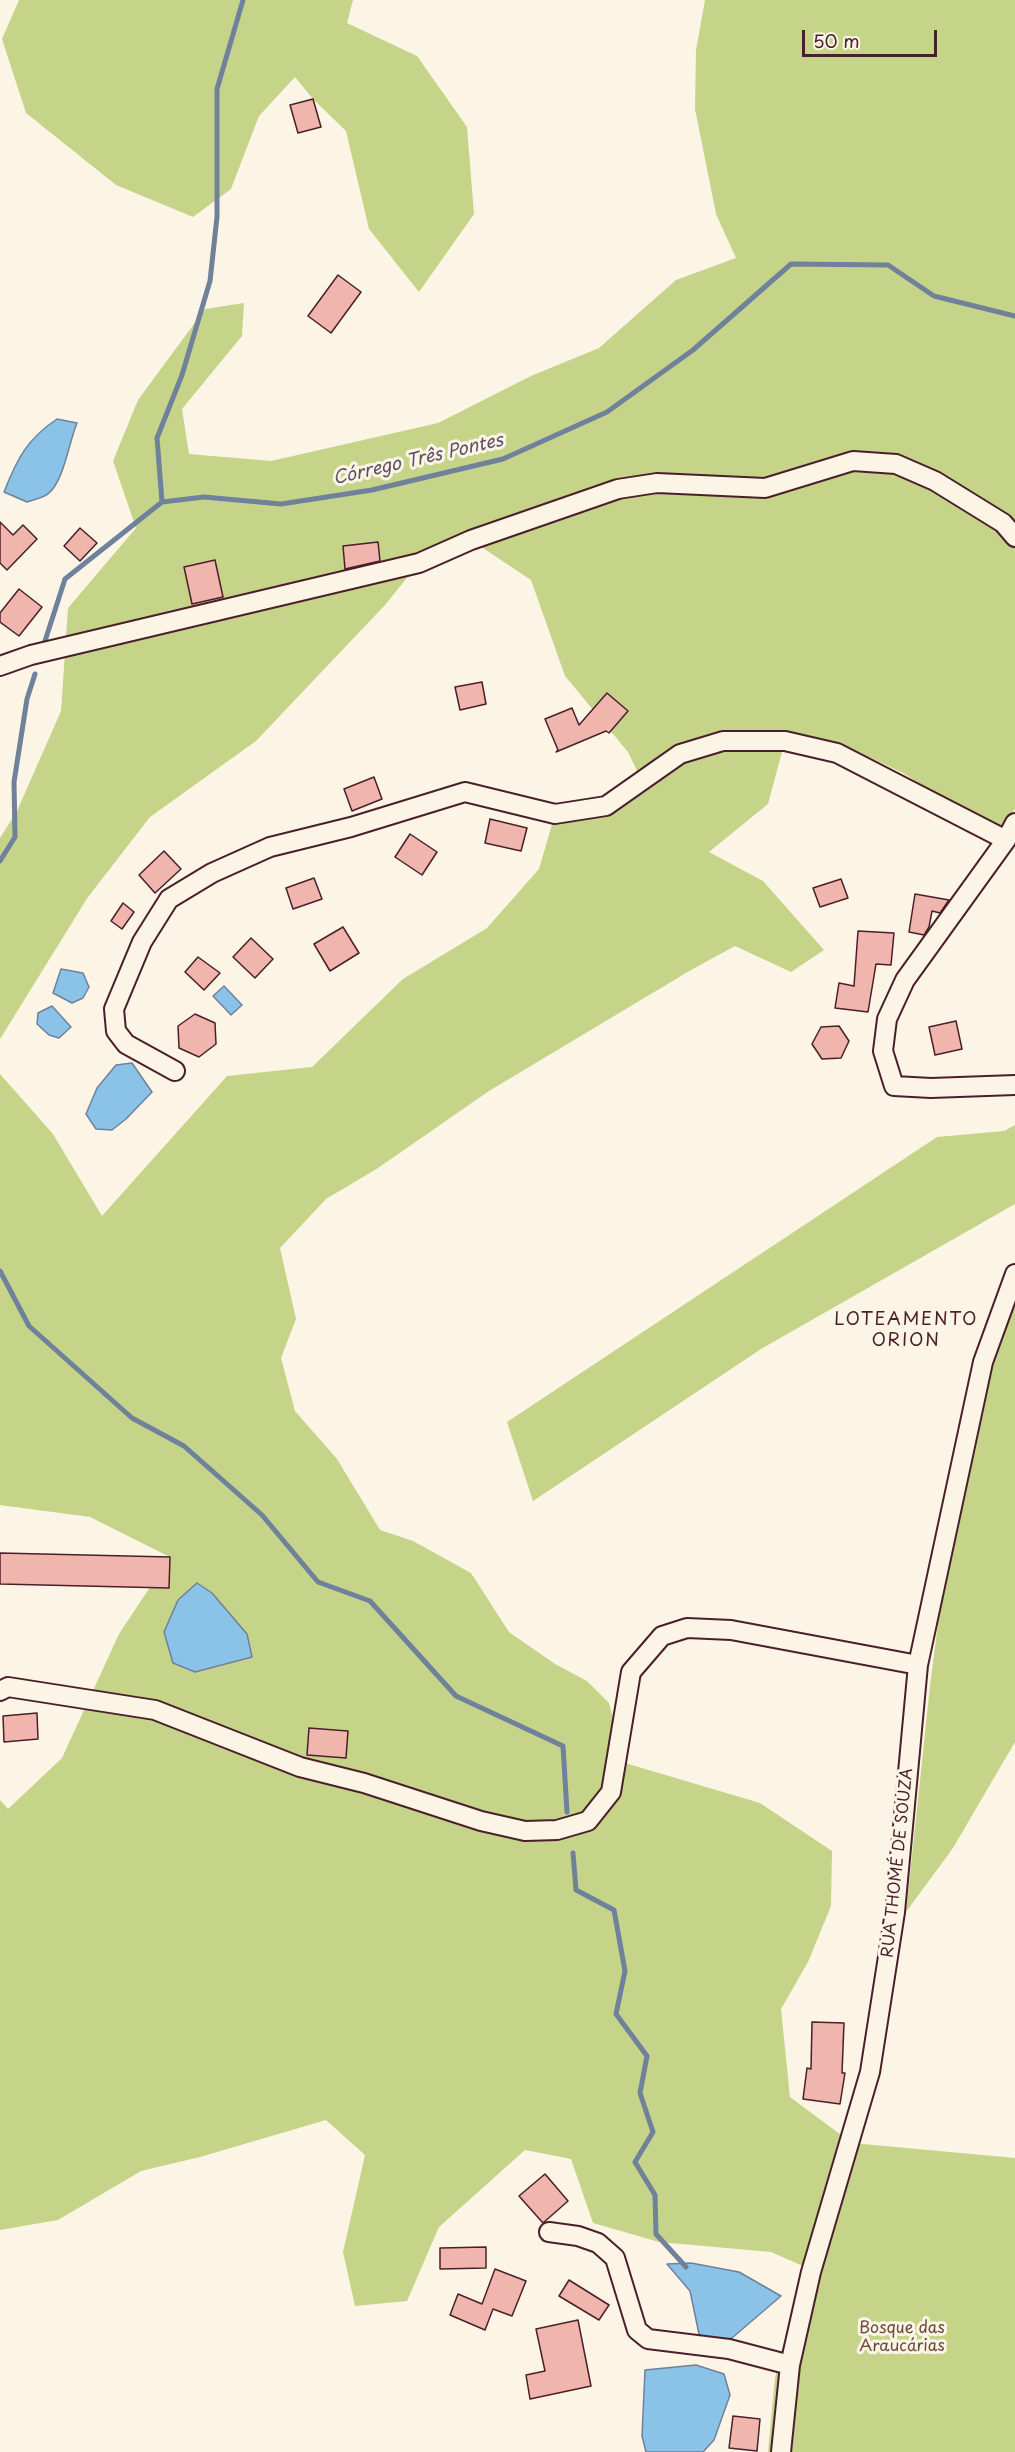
<!DOCTYPE html>
<meta charset="utf-8">
<style>
body{margin:0}
#map{position:relative;width:1015px;height:2452px;overflow:hidden;background:#fcf5e5;font-family:"Playpen Sans",sans-serif}
canvas{display:block}
.scale{position:absolute;left:802px;top:30px;width:135px;height:27px;box-sizing:border-box;border:3px solid #4a1f2b;border-top:0;padding-left:8px;font-size:18px;line-height:21px;white-space:nowrap;color:#4a1f2b;-webkit-text-stroke:4px #fcf5e5;paint-order:stroke}
</style>
<div id="map">
<canvas width="1015" height="2452"></canvas>
<div class="scale">50 m</div>
</div>
<script>
const ctx = document.querySelector('canvas').getContext('2d');
ctx.lineJoin = 'round';
function paint(path, color) {
  ctx.fillStyle = color;
  ctx.fill(path, 'evenodd');
}
function trace(path, color, width, dash) {
  ctx.strokeStyle = color;
  ctx.lineWidth = width;
  ctx.lineCap = dash ? 'butt' : 'round';
  ctx.setLineDash(dash || []);
  ctx.stroke(path);
}
function write(font, color, halo, rows, align = 'center') {
  ctx.font = font + ' "Playpen Sans",sans-serif';
  ctx.lineWidth = 6;
  ctx.setLineDash([]);
  ctx.textBaseline = 'middle';
  ctx.strokeStyle = halo;
  ctx.fillStyle = color;
  for (const [text, x, y, turn = 0] of rows) {
    ctx.save();
    ctx.translate(x, y);
    ctx.rotate((+turn || 0) * Math.PI / 180);
    ctx.textAlign = isNaN(turn) ? turn : align;
    if (halo) ctx.strokeText(text, 0, 0);
    ctx.fillText(text, 0, 0);
    ctx.restore();
  }
}
paint(new Path2D(`
 M19,0H353L347,23L417,56L467,127L474,214L419,292L369,229L346,131L313,99L295,77L259,116L231,189L193,217L116,185L26,113L2,39Z
 M705,0H1015V809L999,833L903,773L837,742L785,741L768,804L709,852L763,881L824,950L791,972L735,946L691,970L489,1091L378,1168L326,1199L280,1248L296,1319L281,1358L295,1411L337,1459L380,1530L413,1541L471,1573L509,1632L555,1664L587,1681L609,1703L625,1763L760,1803L832,1851L831,1906L808,1962L781,2009L790,2097L852,2143L1015,2158V2452H768L775,2378L803,2266L771,2252L659,2242L593,2223L571,2159L525,2150L439,2227L407,2301L355,2306L343,2252L365,2155L326,2120L200,2157L141,2171L58,2220L0,2230V1800L8,1809L62,1758L119,1634L170,1557L90,1517L0,1505V1074L53,1134L102,1216L227,1076L312,1067L403,979L487,928L539,869L555,814L606,806L642,781L628,752L565,676L531,580L471,540L419,563L385,605L256,741L150,817L88,897L0,1039V838L17,811L61,711L68,608L136,528L113,461L138,400L205,309L244,303L242,336L182,409L189,454L271,461L438,423L531,376L599,348L676,280L736,258L716,214L695,109L696,50Z
 M1015,1125V1204L761,1349L533,1501L507,1422L937,1137L1004,1131Z
 M1015,1262V1742L953,1848L906,1912L930,1686L972,1360Z`), '#c5d488');
const water = new Path2D(`
 M57,419L77,423C69,442 64,480 49,493C44,498 33,500 27,502L4,492C17,459 27,439 57,419Z
 M61,969L83,973L89,987L83,998L72,1003L53,993Z
 M224,986L242,1005L231,1015L213,996Z
 M52,1006L71,1027L59,1038L49,1035L37,1024L38,1013Z
 M132,1063L152,1092L126,1119L112,1130L96,1129L86,1114L97,1088L116,1065Z
 M197,1583L212,1593L247,1634L252,1657L195,1672L173,1663L164,1632L178,1600Z
 M691,2263L739,2272L781,2296L732,2338L715,2345L699,2334L690,2291L667,2264Z
 M696,2365L724,2374L730,2395L714,2440L703,2452H646L642,2436L645,2370Z`);
paint(water, '#8ac2e8');
trace(water, '#70819c', 1.5);
trace(new Path2D(`
 M162,502L157,438L182,375L210,281L217,217V89L243,0
 M45,641L65,579L162,502L204,497L281,504L372,490L503,459L607,412L693,350L791,264L888,265L934,296L1015,316
 M0,861L15,837L14,782L27,699L35,674
 M0,1271L29,1326L132,1418L184,1446L262,1515L318,1582L370,1601L456,1696L563,1746L567,1812
 M573,1853L576,1890L614,1910L625,1971L616,2014L647,2056L640,2093L653,2132L635,2162L655,2195L656,2234L686,2267`), '#70819c', 5);
const building = new Path2D(`
 M313,99L321,127L298,133L290,105Z
 M338,275L361,292L331,333L308,316Z
 M0,522L13,535L23,525L37,539L7,570L0,563Z
 M80,528L97,543L80,561L64,546Z
 M378,542L380,561L345,569L343,546Z
 M215,560L223,597L192,604L184,567Z
 M19,589L42,607L19,636L0,622V613Z
 M482,682L486,704L460,710L455,687Z
 M607,693L628,711L609,733L606,731L556,752L558,750L545,719L572,708L579,725Z
 M374,777L382,799L352,811L344,789Z
 M490,819L527,828L521,851L485,843Z
 M410,834L437,852L422,875L395,857Z
 M164,851L181,869L155,893L139,875Z
 M314,878L322,899L293,909L286,888Z
 M841,879L848,898L820,907L813,888Z
 M915,894L949,900L940,913L932,911L929,927L924,935L909,932Z
 M123,903L134,912L122,929L111,921Z
 M343,927L359,953L330,971L314,944Z
 M858,931L894,933L891,965L876,964L868,1012L835,1008L839,983L854,986Z
 M251,938L273,959L255,978L233,957Z
 M198,957L220,973L204,990L185,972Z
 M195,1014L215,1023L216,1044L199,1057L179,1048L178,1026Z
 M956,1021L962,1049L935,1055L929,1027Z
 M839,1026L849,1041L841,1058L822,1059L812,1044L821,1027Z
 M0,1553L170,1557L169,1588L0,1584Z
 M37,1713L38,1739L4,1742L3,1716Z
 M309,1728L348,1731L346,1758L307,1755Z
 M812,2022L844,2023L842,2073H845L840,2104L803,2099L807,2068L811,2069Z
 M545,2174L568,2201L543,2223L519,2196Z
 M486,2247V2268L440,2269V2248Z
 M495,2269L526,2281L512,2316L493,2309L485,2330L450,2315L458,2294L482,2304Z
 M569,2280L609,2305L599,2320L559,2296Z
 M578,2320L591,2386L530,2399L526,2375L545,2371L536,2329Z
 M733,2416L760,2419L757,2451L729,2448Z`);
paint(building, '#f0b5ac');
trace(building, '#4a1f2b', 1.5);
const minor = new Path2D(`
 M0,666L31,655L419,563L471,540L618,489L657,483L765,488L853,461L896,464L935,481L1003,523L1015,537
 M1015,823L1006,840L905,980L887,1019L883,1051L894,1086L931,1088L1015,1085
 M175,1071L126,1044L116,1031L114,1009L142,942L169,899L212,873L270,847L351,827L465,792L555,814L606,806L680,754L723,741H785L837,753L1006,840
 M0,1691L8,1687L155,1710L300,1767L364,1783L481,1821L525,1831L557,1830L588,1821L611,1792L631,1672L662,1636L687,1628L731,1630L918,1665
 M549,2232L578,2236L598,2243L615,2258L637,2330L648,2339L729,2349L790,2365
 M781,2452L790,2365L811,2272L870,2072L895,1912L918,1665L983,1362L1015,1274`);
trace(minor, '#4a1f2b', 22);
trace(minor, '#fcf5e5', 18);
write('16px', '#4a1f2b', '#fcf5e5', [
 ["RUA THOMÉ DE SOUZA",898,1863,-84]
]);
write('16px', '#694c42', '#fcf5e5', [
 ["Bosque das",902,2329],
 ["Araucárias",902,2347]
]);
write('italic 18px', '#5d5064', '#fcf5e5', [
 ["Córrego Três Pontes",418,460,-13]
]);
ctx.letterSpacing = '1.5px';
write('18px', '#4a1f2b', '#fcf5e5', [
 ["LOTEAMENTO",906,1320],
 ["ORION",906,1341]
]);
ctx.letterSpacing = '0px';
</script>
